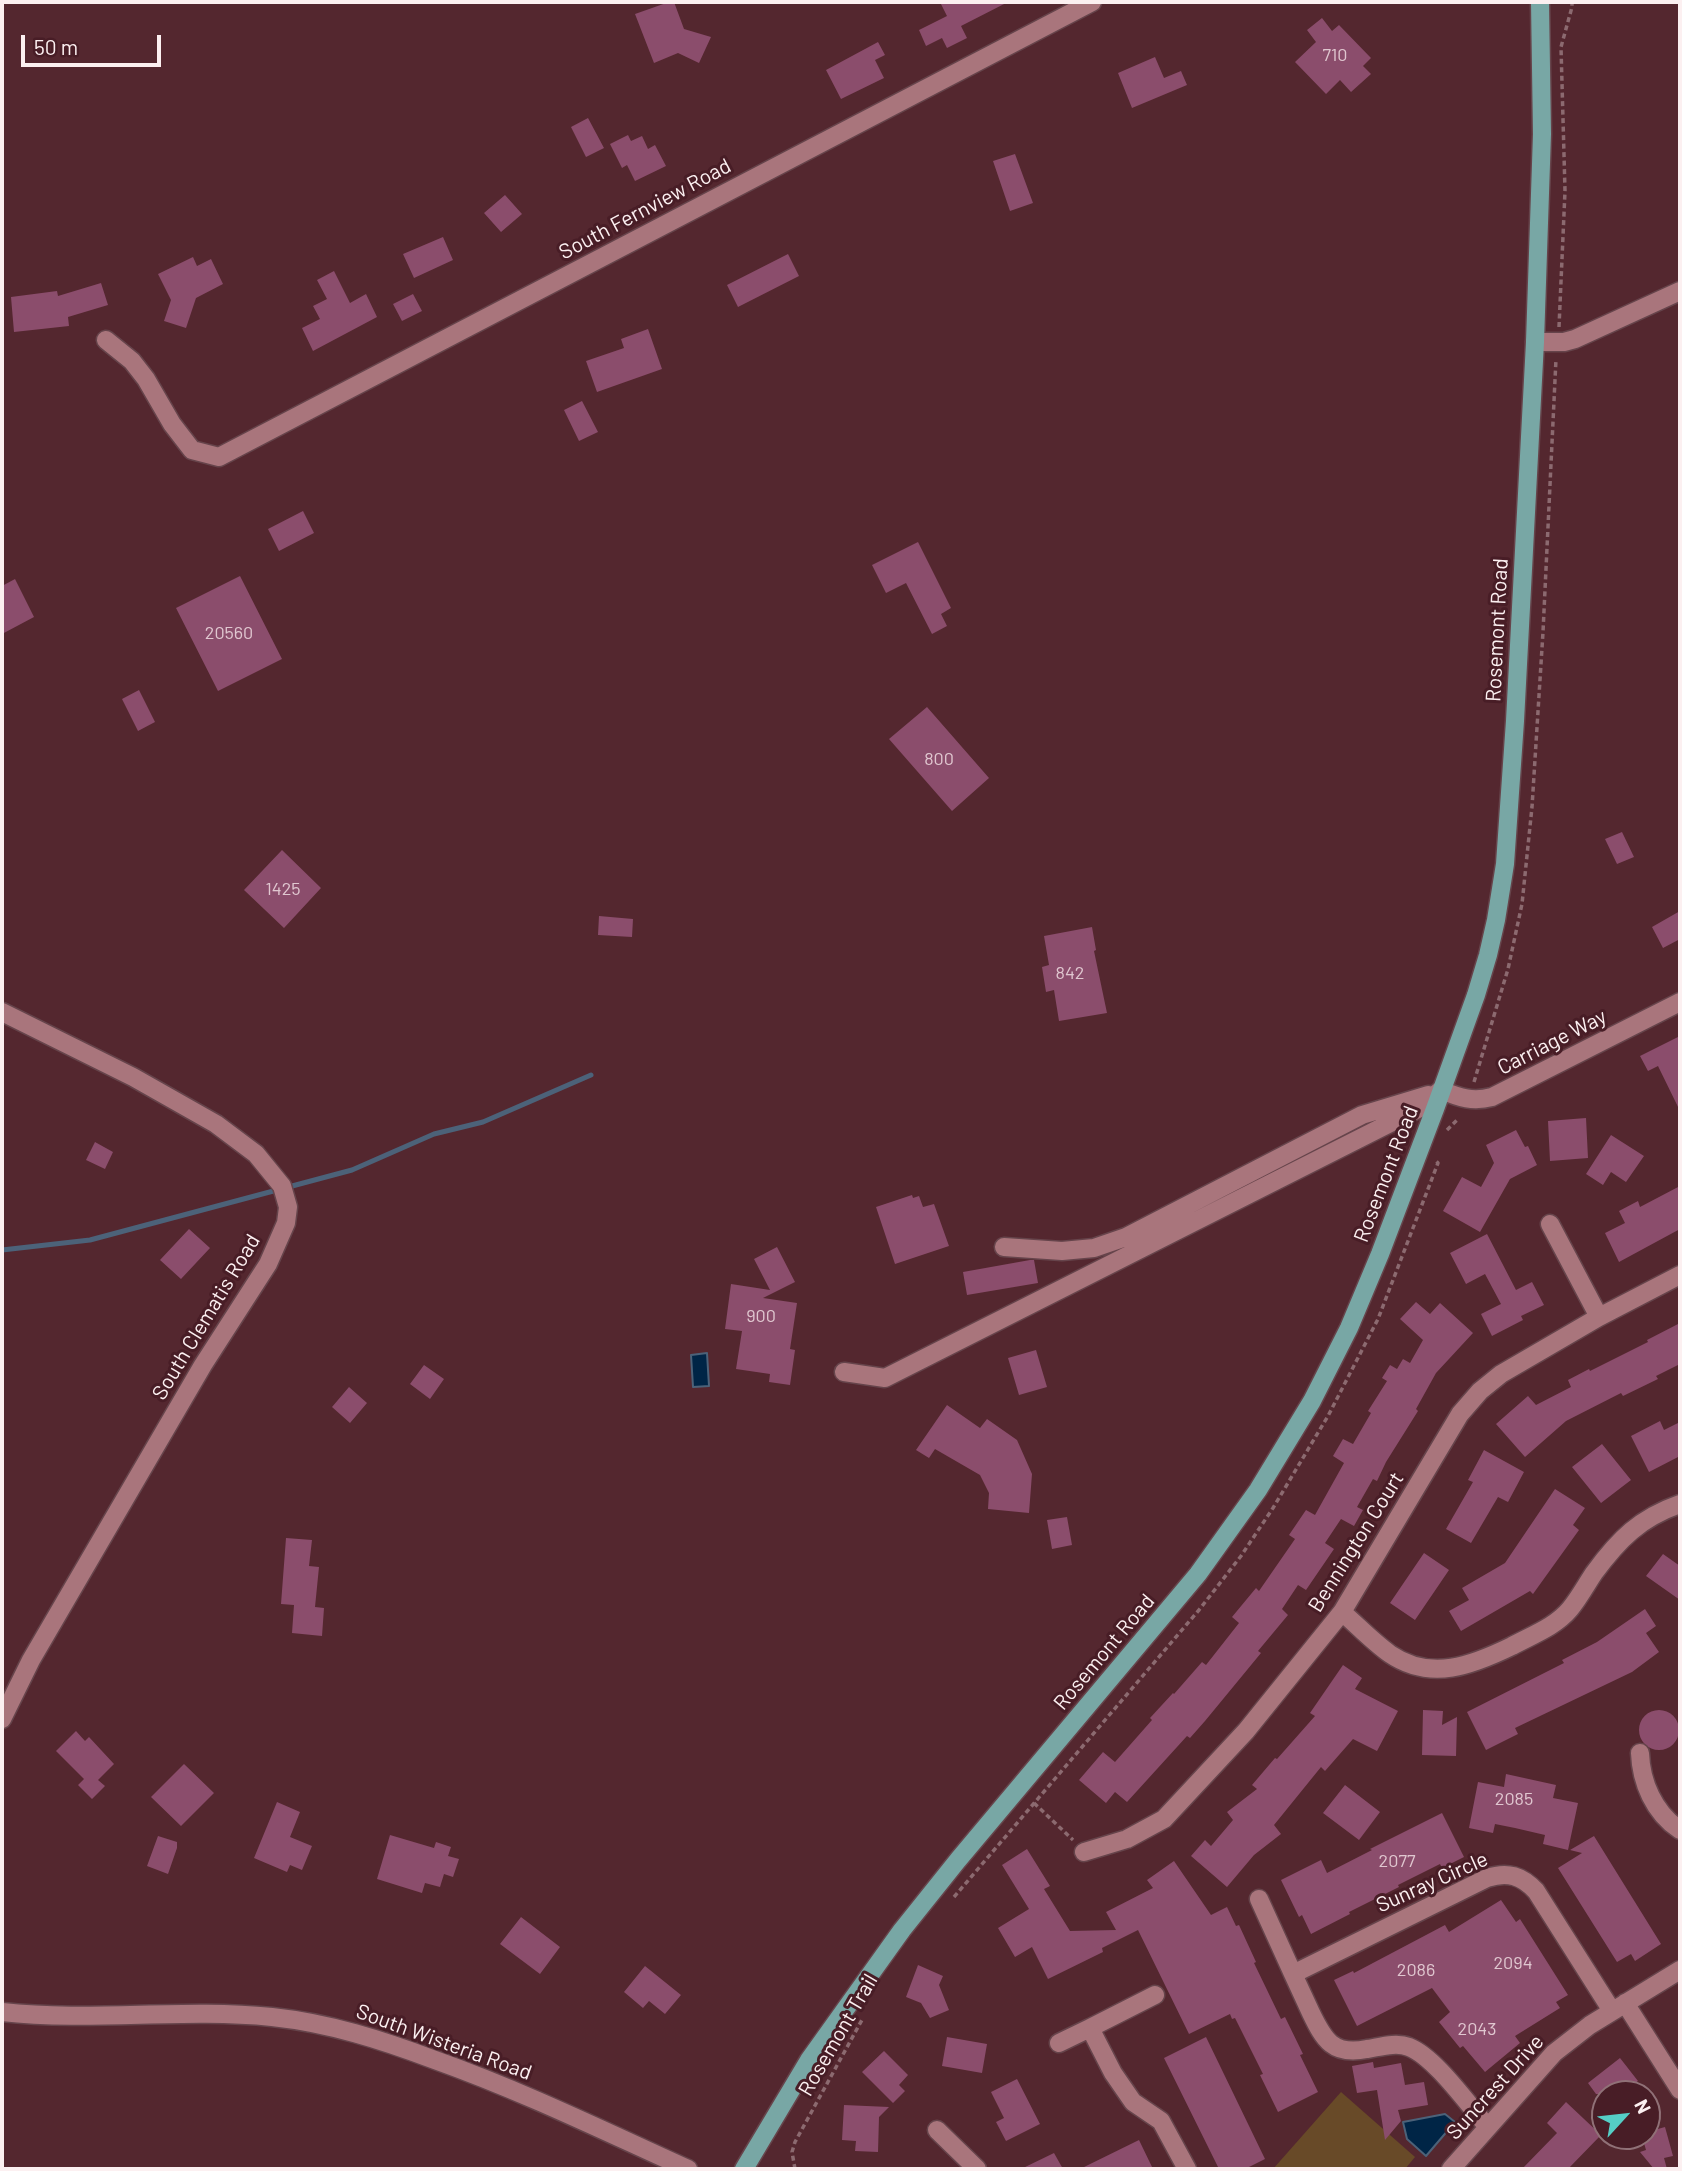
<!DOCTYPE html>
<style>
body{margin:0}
#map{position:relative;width:1682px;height:2171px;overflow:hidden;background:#54272f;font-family:Barlow,sans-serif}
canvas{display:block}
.frame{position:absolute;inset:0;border:4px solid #fcf0f1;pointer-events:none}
.north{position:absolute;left:1591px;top:2080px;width:70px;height:70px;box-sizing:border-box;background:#481d26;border:2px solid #907177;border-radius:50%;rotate:63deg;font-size:19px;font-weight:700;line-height:28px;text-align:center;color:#fcf0f1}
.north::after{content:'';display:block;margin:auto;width:24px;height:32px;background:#55cec6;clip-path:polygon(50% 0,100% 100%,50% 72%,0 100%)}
.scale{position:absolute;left:21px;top:35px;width:140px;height:32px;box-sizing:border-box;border:4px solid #fcf0f1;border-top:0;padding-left:9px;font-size:21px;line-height:24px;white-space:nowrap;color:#fcf0f1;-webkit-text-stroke:5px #481d26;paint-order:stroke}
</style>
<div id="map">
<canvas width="1682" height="2171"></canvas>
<div class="frame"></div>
<div class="north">N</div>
<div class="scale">50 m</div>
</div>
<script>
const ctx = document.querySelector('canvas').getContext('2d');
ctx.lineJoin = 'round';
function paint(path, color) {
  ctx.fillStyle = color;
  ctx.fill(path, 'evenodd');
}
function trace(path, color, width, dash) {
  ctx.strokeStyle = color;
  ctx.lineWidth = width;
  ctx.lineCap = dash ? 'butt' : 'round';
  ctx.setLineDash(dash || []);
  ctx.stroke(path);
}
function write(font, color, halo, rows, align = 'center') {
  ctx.font = font + ' Barlow,sans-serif';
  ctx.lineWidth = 6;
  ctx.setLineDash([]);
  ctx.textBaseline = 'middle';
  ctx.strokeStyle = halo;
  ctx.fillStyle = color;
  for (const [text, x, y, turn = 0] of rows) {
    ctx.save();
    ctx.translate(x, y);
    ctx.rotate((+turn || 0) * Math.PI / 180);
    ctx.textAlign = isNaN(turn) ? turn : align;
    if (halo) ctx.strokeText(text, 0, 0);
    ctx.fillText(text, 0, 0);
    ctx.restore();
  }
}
paint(new Path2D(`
 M1341,2092L1415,2157L1405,2169H1273Z`), '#684a28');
const water = new Path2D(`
 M707,1353L709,1386L693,1387L691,1355Z
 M1445,2114L1455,2122L1426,2156L1407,2139L1403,2122Z`);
paint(water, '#002546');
trace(water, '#4c6279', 2);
trace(new Path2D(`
 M2,1250L90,1240L352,1170L434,1134L483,1122L591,1075`), '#4c6279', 5);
paint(new Path2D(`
 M669,2H674L684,29L711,37L699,63L678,53L654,63L635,14Z
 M940,2H1008L961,26L967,38L947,48L942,38L926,46L919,30L947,16Z
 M1322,18L1332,31L1339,25L1371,58L1363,66L1371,74L1351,92L1340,80L1326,94L1295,62L1316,42L1307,30Z
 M878,42L885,55L875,60L884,78L841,99L826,70Z
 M1155,57L1164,78L1181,71L1187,85L1132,108L1118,73Z
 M588,118L604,148L586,157L571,127Z
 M628,135L631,141L642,136L648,149L655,145L666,166L635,181L627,165L622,168L610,144Z
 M1015,154L1033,203L1010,211L993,161Z
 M505,195L522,214L501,232L484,213Z
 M443,237L453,260L414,278L403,254Z
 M788,254L799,276L738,307L727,285Z
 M193,257L197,266L211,259L223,284L196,298L186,328L164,321L171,300L158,274Z
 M334,271L350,303L366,294L377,317L313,351L302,328L320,319L313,306L327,299L317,280Z
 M101,283L108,305L68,317L69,326L14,332L11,297L57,291L58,296Z
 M413,294L422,311L402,321L393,304Z
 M648,329L662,369L597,392L586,361L624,348L621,339Z
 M582,401L598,432L579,441L564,410Z
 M303,511L314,533L279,551L268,529Z
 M918,542L951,608L941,614L947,626L932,634L906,583L886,593L872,565Z
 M240,576L282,659L218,691L176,608Z
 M15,579L34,617L2,634V586Z
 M139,690L155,722L138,731L122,699Z
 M927,707L989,778L952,811L889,739Z
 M1622,832L1634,857L1617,864L1605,839Z
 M282,850L321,888L284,928L244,890Z
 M1680,911V939L1663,948L1652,927Z
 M599,916L633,919L632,937L598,935Z
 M1092,927L1096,950L1094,951L1107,1013L1059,1021L1054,990L1046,992L1042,967L1049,965L1044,936Z
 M1680,1036V1111L1658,1066L1648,1071L1640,1056Z
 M1586,1118L1588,1158L1550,1161L1548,1121Z
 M1516,1130L1525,1147L1528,1146L1537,1165L1510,1179L1480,1232L1443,1211L1462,1177L1481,1187L1494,1163L1486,1145Z
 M1611,1135L1644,1156L1626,1182L1611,1172L1603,1185L1586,1174Z
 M95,1142L113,1152L105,1169L86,1160Z
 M1680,1186V1229L1619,1262L1605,1233L1625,1223L1619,1211L1638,1201L1640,1207Z
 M912,1195L913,1198L919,1196L923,1207L934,1204L949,1246L895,1264L876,1207Z
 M189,1229L210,1248L181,1279L160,1260Z
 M1487,1234L1516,1290L1532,1282L1544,1305L1521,1316L1523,1320L1492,1336L1481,1314L1501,1304L1485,1274L1466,1284L1450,1253Z
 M777,1247L795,1282L763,1298L797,1303L790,1349L795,1350L790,1385L769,1382L770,1374L736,1369L742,1331L725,1329L731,1284L770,1290L754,1259Z
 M1030,1260H1034L1038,1283L967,1295L963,1272Z
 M1416,1302L1430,1314L1440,1303L1473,1333L1436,1373L1416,1409L1418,1411L1386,1462L1377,1481L1373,1479L1357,1507L1363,1510L1354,1526L1341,1519L1325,1543L1334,1549L1306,1590L1298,1585L1282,1609L1288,1615L1258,1651L1261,1653L1205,1721L1190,1738L1187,1736L1127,1802L1115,1792L1106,1803L1079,1780L1103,1752L1115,1762L1152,1720L1150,1718L1173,1693L1174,1694L1202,1662L1206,1665L1239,1623L1232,1617L1256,1588L1259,1591L1295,1539L1289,1535L1306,1510L1315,1515L1344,1463L1333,1456L1343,1439L1353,1444L1371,1413L1368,1411L1387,1381L1382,1378L1390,1365L1397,1369L1403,1359L1410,1363L1423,1340L1400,1319Z
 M1680,1323V1364L1656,1376L1658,1379L1623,1396L1621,1393L1566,1421L1525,1457L1496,1424L1528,1396L1536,1405L1571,1387L1568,1380L1589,1369L1590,1371L1648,1342L1647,1340Z
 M1036,1350L1047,1387L1019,1395L1008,1358Z
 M424,1365L444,1379L430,1399L410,1384Z
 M349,1387L367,1403L350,1423L332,1407Z
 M947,1405L980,1428L987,1419L1017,1440L1032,1474L1029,1513L988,1509L989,1493L980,1475L935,1449L929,1458L916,1450Z
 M1660,1421L1664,1430L1680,1422V1456L1649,1472L1631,1436Z
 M1602,1444L1631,1480L1601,1503L1572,1467Z
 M1484,1450L1524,1472L1508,1502L1498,1497L1471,1543L1446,1529L1473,1482L1468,1480Z
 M1555,1489L1585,1508L1573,1525L1579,1530L1533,1594L1530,1591L1461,1631L1449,1611L1469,1600L1462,1588L1505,1563Z
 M1067,1517L1072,1545L1052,1549L1047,1520Z
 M286,1538L312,1540L309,1566L319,1567L315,1607L324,1608L322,1636L292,1633L294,1605L281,1604Z
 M1424,1553L1449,1570L1415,1620L1390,1603Z
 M1663,1554L1680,1566V1600L1646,1576Z
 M1645,1609L1656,1626L1646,1633L1659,1652L1632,1672L1515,1728L1518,1734L1486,1750L1467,1712L1564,1663L1562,1660L1597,1642Z
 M1343,1665L1362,1678L1355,1689L1398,1711L1377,1751L1353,1739L1325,1771L1321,1767L1274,1825L1281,1834L1254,1855L1227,1887L1191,1856L1205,1840L1211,1846L1233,1820L1227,1812L1257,1789L1252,1785L1275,1758L1277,1759L1315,1716L1310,1713Z
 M1423,1710L1443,1711L1442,1725L1457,1717L1456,1756L1422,1755Z
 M1639 1730a20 20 0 1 1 40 0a20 20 0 1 1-40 0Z
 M76,1731L85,1741L89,1737L114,1764L98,1780L105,1786L92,1799L78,1785L84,1779L56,1751Z
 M184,1764L214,1793L181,1826L151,1797Z
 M1506,1774L1556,1785L1553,1798L1578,1803L1568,1850L1543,1844L1545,1835L1515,1828L1495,1824L1493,1833L1469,1828L1478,1782L1504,1787Z
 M1345,1785L1380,1812L1359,1840L1323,1813Z
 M277,1802L300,1812L290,1837L312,1846L302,1870L290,1865L287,1872L254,1858Z
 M1442,1813L1464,1857L1442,1868L1440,1864L1398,1885L1399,1887L1349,1912L1350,1914L1311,1934L1302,1915L1299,1917L1281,1880L1321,1860L1327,1873L1372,1850L1370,1849Z
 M390,1835L434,1848L436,1842L451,1847L448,1856L459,1859L453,1877L444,1874L440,1887L425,1883L422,1893L377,1879Z
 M158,1836L177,1842V1848L168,1874L147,1866Z
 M1594,1836L1661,1944L1635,1961L1631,1954L1617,1962L1558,1868L1582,1853L1570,1850Z
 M1027,1849L1050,1886L1044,1889L1070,1931L1116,1930L1106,1912L1153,1888L1147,1880L1174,1861L1211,1915L1227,1907L1236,1926L1239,1925L1256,1962L1254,1963L1281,2019L1285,2017L1303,2054L1300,2055L1318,2092L1278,2112L1260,2075L1263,2074L1235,2018L1232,2019L1230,2014L1189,2034L1138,1930L1102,1948L1103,1952L1048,1979L1032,1947L1015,1957L998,1928L1029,1909L1002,1865Z
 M1501,1900L1516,1922L1520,1919L1568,1995L1556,2002L1560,2008L1515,2036L1520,2043L1485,2072L1463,2046L1460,2048L1439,2022L1450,2012L1432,1988L1357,2026L1334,1980L1353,1971L1354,1973L1445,1925L1449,1932Z
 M521,1917L560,1947L540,1974L500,1944Z
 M918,1965L943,1976L939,1985L949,2010L930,2018L921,2003L906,1997Z
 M645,1966L681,1995L665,2014L649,2001L643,2008L624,1992Z
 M947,2037L987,2044L982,2073L942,2066Z
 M1206,2037L1265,2159L1245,2169H1219L1164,2058Z
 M884,2051L908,2075L899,2085L905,2091L893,2103L862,2072Z
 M1620,2058L1638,2081L1620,2094H1596L1588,2083Z
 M1373,2062L1374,2068L1401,2063L1405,2085L1424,2082L1428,2105L1398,2110L1401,2121L1385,2140L1377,2090L1357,2093L1352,2066Z
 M1017,2079L1040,2124L1006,2141L996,2122L1004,2118L991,2092Z
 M1566,2102L1601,2135L1568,2169H1522L1557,2133L1547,2123Z
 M844,2105L889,2107L879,2117L878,2152L855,2151L856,2141L842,2140Z
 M1665,2127L1673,2156L1664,2158L1667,2169H1654L1640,2152L1646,2150L1642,2136H1647V2132Z
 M1139,2140L1153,2169H1080Z
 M1054,2153L1063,2169H1021Z`), '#8b4d6c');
const minor = new Path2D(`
 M106,340L132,361L146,379L172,424L192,450L219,457L1092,2
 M1535,342H1564L1575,339L1680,291
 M2,1012L133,1077L216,1124L256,1154L282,1186L288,1207L286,1223L268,1264L203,1365L31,1660L2,1719
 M1441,1090C1460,1098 1473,1102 1492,1097L1680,1002
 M1550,1224L1599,1317
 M1004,1247L1062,1251L1094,1248L1126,1237L1362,1115L1428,1095
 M844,1372L885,1378L1418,1109L1441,1090
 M1342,1612C1358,1626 1373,1642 1390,1654C1431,1682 1473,1665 1512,1646C1532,1635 1555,1627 1570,1609C1579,1598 1586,1585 1594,1573C1619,1539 1640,1518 1680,1504
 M1640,1753C1641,1782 1654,1813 1680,1830
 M1084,1852L1127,1839L1164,1819L1246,1731L1342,1612L1460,1414L1480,1391L1501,1374L1599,1317L1680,1275
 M1259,1899L1293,1974
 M1155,1995L1090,2028L1113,2073L1133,2102L1161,2121L1187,2169
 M1625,2003L1680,2090
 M2,2012C92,2022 182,2008 272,2017C329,2023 382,2040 435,2060C522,2091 604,2131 688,2169
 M1059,2043L1090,2028
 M1488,2127C1469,2106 1435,2057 1409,2047C1396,2042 1380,2047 1367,2049C1333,2056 1324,2040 1311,2013C1305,2000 1299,1987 1293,1974L1487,1878C1508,1871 1522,1876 1536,1891L1612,2011
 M937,2130L977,2169
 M1451,2169L1554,2053L1590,2025L1680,1970`);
const major = new Path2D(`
 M744,2169L809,2060L902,1930L958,1860L1198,1574L1258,1490L1312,1401L1349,1328L1380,1254L1435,1109L1476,995L1488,955L1496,920L1505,864L1515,721L1535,342L1542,134L1540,2`);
trace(minor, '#66444b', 21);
trace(major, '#66444b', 21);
trace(new Path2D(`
 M1559,327L1565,191L1561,47L1572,7V2
 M1474,1082L1508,969L1522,904L1532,807L1543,632L1556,359
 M1447,1130L1457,1120L1456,1118
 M1034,1803L1073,1840
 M954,1897L1199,1610L1241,1556L1273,1508L1328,1416L1378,1319L1438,1163L1435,1160
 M795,2169L792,2152L795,2142L863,2018`), '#8c6a70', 3.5, [5, 3.5]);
trace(minor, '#a9757c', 18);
trace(major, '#78a7a5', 18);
write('18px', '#e0c7d0', null, [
 ["710",1335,55],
 ["20560",229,633],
 ["800",939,759],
 ["1425",283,889],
 ["842",1070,973],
 ["900",761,1316],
 ["2085",1514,1799],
 ["2077",1397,1861],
 ["2094",1513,1963],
 ["2086",1416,1970],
 ["2043",1477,2029]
]);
write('21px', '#fcf0f1', '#481d26', [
 ["South Fernview Road",645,209,-28],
 ["Rosemont Road",1497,630,-87],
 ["Carriage Way",1552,1042,-27],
 ["Rosemont Road",1386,1174,-69],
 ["South Clematis Road",206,1317,-59],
 ["Bennington Court",1356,1542,-58],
 ["Rosemont Road",1104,1652,-50],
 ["Sunray Circle",1432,1882,-24],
 ["Rosemont Trail",838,2035,-60],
 ["South Wisteria Road",444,2042,20],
 ["Suncrest Drive",1495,2087,-48]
]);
</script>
